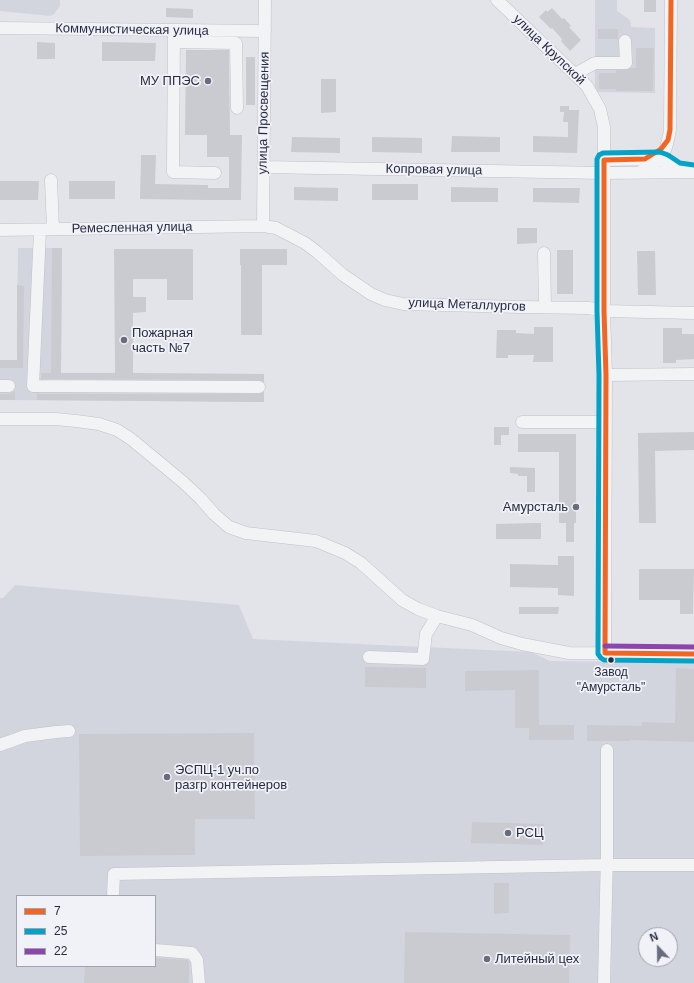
<!DOCTYPE html>
<meta charset="utf-8">
<style>
body{margin:0}
#map{position:relative;width:694px;height:983px;overflow:hidden;background:#e3e4e9;font-family:Helvetica,sans-serif}
canvas{display:block}
.legend{position:absolute;left:16px;top:895px;width:140px;height:72px;box-sizing:border-box;background:#f1f2f8;border:1px solid #a1a3b0;margin:0;padding:5px 7px;list-style:none;font-size:12px;color:#282c43}
.legend li{display:flex;align-items:center;gap:8px;height:20px}
.legend b{width:20px;border:1px solid #a1a3b0}
.north{position:absolute;left:638px;top:927px;width:40px;height:40px;box-sizing:border-box;background:#f1f2f8;border:1px solid #a1a3b0;border-radius:50%;rotate:338deg;font-size:11px;font-weight:700;line-height:16px;text-align:center;color:#282c43}
.north::after{content:'';display:block;margin:auto;width:14px;height:18px;background:#696c7d;clip-path:polygon(50% 0,100% 100%,50% 72%,0 100%)}
</style>
<div id="map">
<canvas width="694" height="983"></canvas>
<ul class="legend">
<li><b style="height:5px;background:#f26522"></b>7</li>
<li><b style="height:5px;background:#02a3c7"></b>25</li>
<li><b style="height:5px;background:#8e44ad"></b>22</li>
</ul>
<div class="north">N</div>
</div>
<script>
const ctx = document.querySelector('canvas').getContext('2d');
ctx.lineJoin = 'round';
function paint(path, color) {
  ctx.fillStyle = color;
  ctx.fill(path, 'evenodd');
}
function trace(path, color, width, dash) {
  ctx.strokeStyle = color;
  ctx.lineWidth = width;
  ctx.lineCap = dash ? 'butt' : 'round';
  ctx.setLineDash(dash || []);
  ctx.stroke(path);
}
function write(font, color, halo, rows, align = 'center') {
  ctx.font = font + ' Helvetica,sans-serif';
  ctx.lineWidth = 3.5;
  ctx.setLineDash([]);
  ctx.textBaseline = 'middle';
  ctx.strokeStyle = halo;
  ctx.fillStyle = color;
  for (const [text, x, y, turn = 0] of rows) {
    ctx.save();
    ctx.translate(x, y);
    ctx.rotate((+turn || 0) * Math.PI / 180);
    ctx.textAlign = isNaN(turn) ? turn : align;
    if (halo) ctx.strokeText(text, 0, 0);
    ctx.fillText(text, 0, 0);
    ctx.restore();
  }
}
paint(new Path2D(`
 M0,0H60V6L54,14L50,16L0,11Z
 M595,0H617V11L630,20L631,27L655,28V93L595,92Z
 M18,248H62L61,373L264,374V402L0,400V360H17Z
 M15,585L239,605L253,639L531,652L550,661L694,662V983H0V598H3ZM17,896H155V966H17ZM646,935H670V959H646Z`), '#d3d5de');
paint(new Path2D(`
 M644,0H656V12H644Z
 M166,8L193,9V18L166,17Z
 M552,8L562,19L564,18L571,26L569,27L581,40L570,51L561,41L562,39L552,28L551,29L539,17L546,10L547,12Z
 M598,29H618V39H598Z
 M37,42L55,43V59H37Z
 M102,42L156,43L155,61H102Z
 M636,48H654L653,91H616V89H599V73H616V70H626L631,68H636Z
 M186,50H229L230,135H242L241,200H208L140,199L141,155H156L155,184L208,185V188H229V157H207V135H185Z
 M246,57H255V105H246Z
 M321,79H336V112L321,113Z
 M560,106H569V110H579L577,153L533,152V136L568,137V122H563L564,112H560Z
 M452,136L500,137V152H451Z
 M292,137L340,138V153L291,152Z
 M372,137L422,138V153L372,152Z
 M0,181H39L38,200H0Z
 M69,181H115V199H69Z
 M372,184H418V200H372Z
 M294,187L338,188V201L294,200Z
 M451,187L498,188V202H451Z
 M533,188H580L579,203L533,202Z
 M517,228H537V243L517,244Z
 M52,248H62L61,373H115L114,249H193V300H167V279H133V297H146V312L133,313V373L264,374V382L259,380L41,379V373H51Z
 M240,249H287V265H262V335H241V265H240Z
 M557,250H573V294H557Z
 M637,251H655L656,295H638Z
 M17,285L24,286L23,368H0V360H17Z
 M534,327H553V362H533L534,355H508V358H496L497,330H516V333L534,334Z
 M663,328H682V334H694V359L676,360V363H663Z
 M13,392H15V400H0V394H9Z
 M264,392V402L37,400V394H259Z
 M494,427H509V435H501V445H494Z
 M694,432V450L655,451L656,523H639L638,433Z
 M518,434H576V523H574V542H566V523H559V452H518Z
 M510,467L535,468V492H527V476H518V474L510,473Z
 M535,523H541V539H496V524Z
 M558,556H574V596L558,595V588L510,587V564L558,565Z
 M639,569H694L693,614H680V600H639Z
 M519,607H559L558,614H519Z
 M365,667L426,668V688L365,687Z
 M676,668L694,669V742L630,740V741H587V725L642,726V722L675,723Z
 M539,670V725H574V740H529V728H515V690L465,691V671Z
 M254,733L255,819H195V855L80,856L79,734Z
 M472,822L544,824L543,845L471,843Z
 M494,883H509V913L494,914Z
 M405,932L570,935L569,983H404Z
 M155,958L188,960L189,962V983H84L85,966H155Z`), '#cacbd1');
const minor = new Path2D(`
 M497,0L587,86L600,109L604,127V311L606,375L605,653
 M0,28L265,31
 M174,30L173,172L215,173
 M174,42L236,43L237,108
 M575,74L595,63H626L625,41
 M604,160L659,159C668,162 666,163 673,168C676,170 680,171 683,172
 M263,167L604,173L694,172
 M640,172C644,170 648,168 651,165C666,156 667,146 670,130L671,0
 M51,180L53,229
 M263,226L265,0
 M0,230L263,226L276,228L305,243L317,252L343,275L371,294L385,300L403,304L521,307L589,308L604,311L694,313
 M40,230L33,386L259,387
 M544,253L545,307
 M606,375L694,374
 M0,386H9
 M0,419H56L76,421L99,424L117,430L131,439L183,482L201,499L214,514L229,527L246,533L316,541L345,553L361,563L402,600L418,609L437,616L472,625L501,638L522,644L569,653L694,654
 M522,422H605
 M369,657L423,659L426,634L437,616
 M0,745L25,736L56,732L69,731
 M113,896L114,874L607,865H694
 M155,950L192,953L197,960L199,983
 M604,983L607,853V750`);
trace(minor, '#c0c1c7', 13);
trace(minor, '#f2f3f5', 12);
trace(new Path2D(`
 M605,653L606,375L604,311V160L645,159L661,149L668,140L670,130L671,0
 M605,653L694,654`), '#f26522', 5);
trace(new Path2D(`
 M694,661L604,660L601,658L598,654L599,375L597,311V159L599,155L603,153L660,152L668,155L680,163L694,165`), '#02a3c7', 5);
trace(new Path2D(`
 M605,646L694,647`), '#8e44ad', 5);
for (const [x, y, r, color] of [
 [208,81,4,"#696c7d"],
 [124,340,4,"#696c7d"],
 [576,507,4,"#696c7d"],
 [611,660,3.5,"#282c43"],
 [167,777,4,"#696c7d"],
 [508,833,4,"#696c7d"],
 [487,959,4,"#696c7d"]
]) {
  const dot = new Path2D();
  dot.arc(x, y, r, 0, 2 * Math.PI);
  ctx.fillStyle = color;
  ctx.fill(dot);
  trace(dot, '#f1f2f8', 1.5);
}
write('12px', '#282c43', '#f1f2f8', [
 ["Завод",611,673],
 ["\"Амурсталь\"",611,688]
]);
write('13px', '#282c43', '#f1f2f8', [
 ["Коммунистическая улица",132,30,1],
 ["улица Крупской",549,50,44],
 ["улица Просвещения",264,113,-89],
 ["Копровая улица",434,170,1],
 ["Ремесленная улица",132,228,-1],
 ["улица Металлургов",467,305,2]
]);
write('13px', '#282c43', '#f1f2f8', [
 ["МУ ППЭС",200,81,"right"],
 ["Пожарная",132,333],
 ["часть №7",132,348],
 ["Амурсталь",568,507,"right"],
 ["ЭСПЦ-1 уч.по",175,770],
 ["разгр контейнеров",175,785],
 ["РСЦ",516,833],
 ["Литейный цех",495,959]
], 'left');
</script>
